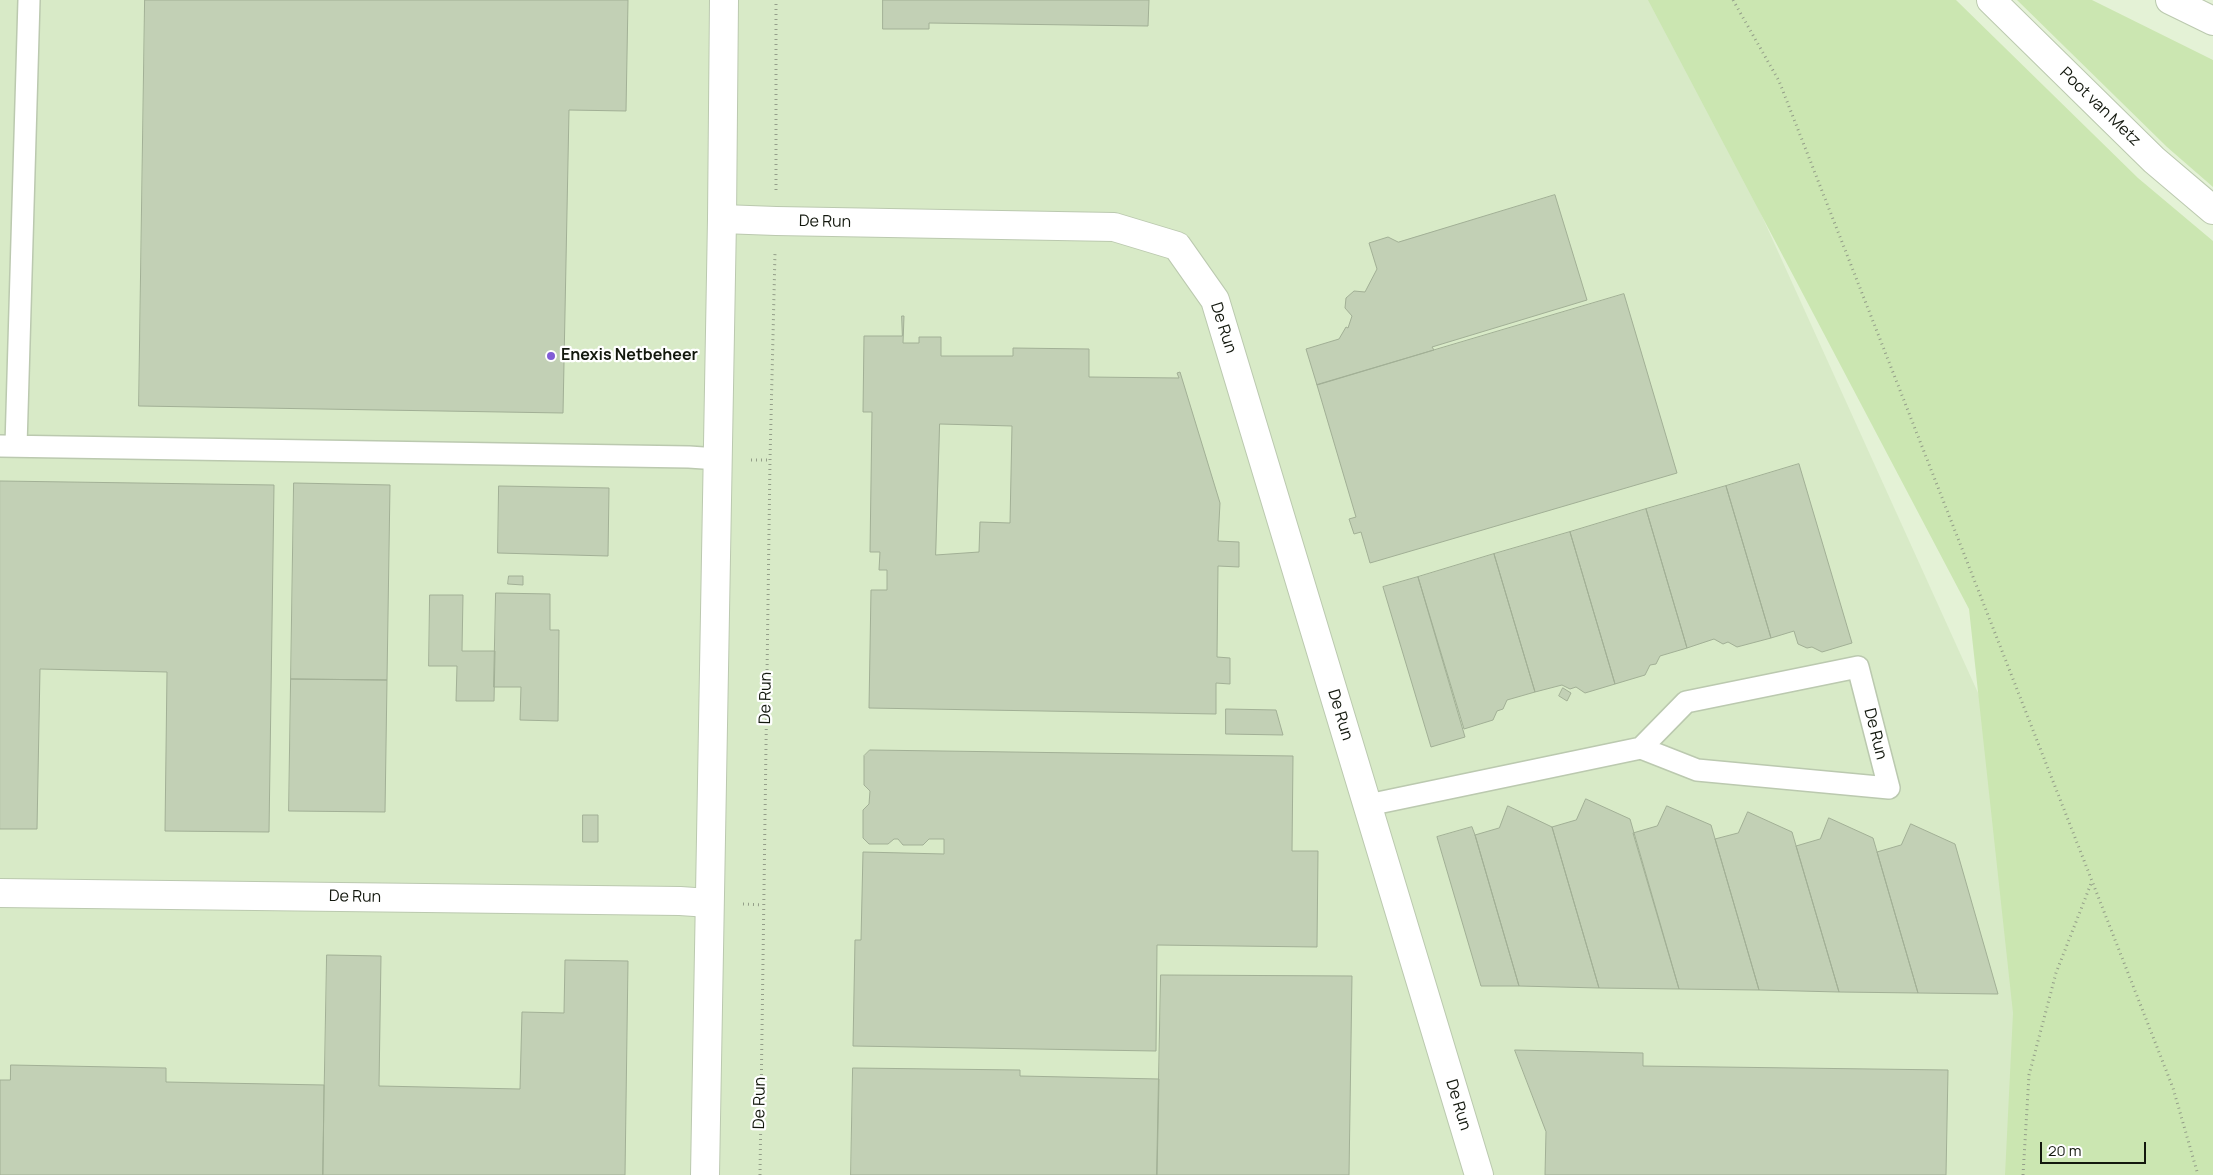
<!DOCTYPE html>
<style>
body{margin:0}
#map{position:relative;width:2213px;height:1175px;overflow:hidden;background:#e4f2d6;font-family:Manrope,sans-serif}
canvas{display:block}
.scale{position:absolute;left:2040px;top:1142px;width:106px;height:22px;box-sizing:border-box;border:2px solid #13180e;border-top:0;padding-left:6px;font-size:15px;line-height:18px;white-space:nowrap;color:#13180e;-webkit-text-stroke:4px #fff;paint-order:stroke}
</style>
<div id="map">
<canvas width="2213" height="1175"></canvas>
<div class="scale">20 m</div>
</div>
<script>
const ctx = document.querySelector('canvas').getContext('2d');
ctx.lineJoin = 'round';
function paint(path, color) {
  ctx.fillStyle = color;
  ctx.fill(path, 'evenodd');
}
function trace(path, color, width, dash) {
  ctx.strokeStyle = color;
  ctx.lineWidth = width;
  ctx.lineCap = dash ? 'butt' : 'round';
  ctx.setLineDash(dash || []);
  ctx.stroke(path);
}
function write(font, color, halo, rows, align = 'center') {
  ctx.font = font + ' Manrope,sans-serif';
  ctx.lineWidth = 4.5;
  ctx.setLineDash([]);
  ctx.textBaseline = 'middle';
  ctx.strokeStyle = halo;
  ctx.fillStyle = color;
  for (const [text, x, y, turn = 0] of rows) {
    ctx.save();
    ctx.translate(x, y);
    ctx.rotate((+turn || 0) * Math.PI / 180);
    ctx.textAlign = isNaN(turn) ? turn : align;
    if (halo) ctx.strokeText(text, 0, 0);
    ctx.fillText(text, 0, 0);
    ctx.restore();
  }
}
paint(new Path2D(`
 M0,0H1664L2071,898L2048,1175H0Z`), '#d8eac7');
paint(new Path2D(`
 M1648,0H1956L2138,178L2213,241V1175H2005L2013,1013L1969,609Z
 M2017,0H2092L2213,60V187L2167,147Z`), '#cbe6b1');
const building = new Path2D(`
 M145,0H628L626,111L569,110L563,413L139,406Z
 M883,0H1149L1148,26L929,23V29H883Z
 M1555,195L1587,300L1432,347L1434,350L1317,385L1306,349L1339,339L1346,327L1348,328L1352,316L1345,308L1346,298L1354,291L1365,292L1377,269L1369,243L1388,237L1398,242Z
 M1624,294L1677,473L1370,563L1361,532L1354,534L1349,519L1356,517L1317,385Z
 M902,316H904L903,343H919V337H941V356H1013V348L1089,349V377L1179,378L1177,373L1180,372L1220,503L1218,541L1239,542V567L1218,566L1217,657L1230,658V684L1216,683V714L869,708L871,590H887V570H879L880,552H870L872,412H863L864,336H902ZM940,424L1012,426L1010,523L980,522L979,552L936,555Z
 M1799,464L1852,643L1822,652L1812,647L1807,648L1798,644L1794,631L1771,638L1726,486Z
 M0,481L274,485L269,832L165,831L167,672L40,669L37,829H0Z
 M294,483L390,485L387,680L291,679Z
 M499,486L609,488L608,556L498,553Z
 M1726,486L1771,638L1737,647L1728,642L1723,644L1714,639L1687,648L1646,509Z
 M1646,509L1687,648L1660,656L1656,664L1650,665L1645,675L1615,684L1570,532Z
 M1570,532L1615,684L1585,693L1576,687L1570,689L1562,685L1535,692L1494,554Z
 M1494,554L1535,692L1507,700L1503,709L1497,711L1493,720L1464,729L1418,577Z
 M509,576H523V585L508,584Z
 M1418,577L1465,737L1431,747L1383,587Z
 M496,593L550,594V630H559L558,721L520,720L521,687H494Z
 M430,595H463L462,651H495L494,701H456L457,666H429Z
 M291,679L387,680L385,812L289,811Z
 M1563,688L1571,693L1567,701L1559,696Z
 M1226,709L1276,710L1283,735L1226,734Z
 M870,750L1293,756L1292,851H1318L1317,947L1157,945L1156,1051L853,1046L855,940H861L863,852L944,854V839H929L923,845H903L898,839H894L888,844H869L863,838V810L869,804L870,791L864,785V756Z
 M1586,799L1630,819L1679,989L1599,988L1552,827L1576,820Z
 M1508,806L1552,827L1599,988L1519,986L1475,835L1499,828Z
 M1667,806L1711,825L1759,990L1679,989L1633,833L1657,826Z
 M1748,812L1792,832L1839,992L1759,990L1715,839L1738,833Z
 M583,815H598V842H583Z
 M1829,818L1873,838L1918,993L1839,992L1796,846L1820,839Z
 M1911,824L1955,844L1998,994L1918,993L1877,852L1901,845Z
 M1472,827L1475,835L1519,986H1481L1437,837Z
 M327,955L381,956L379,1086L520,1089L522,1012L564,1013L565,960L628,961L625,1175H323Z
 M1161,975L1352,976L1349,1175H1157Z
 M1515,1050L1643,1053V1066L1948,1070L1946,1175H1545L1546,1132Z
 M11,1065L166,1068V1082L324,1085L323,1175H0V1080H10Z
 M853,1068L1020,1070V1076L1159,1079L1157,1175H851Z`);
paint(building, '#c2d0b5');
trace(building, '#a2b096', 1);
const lane = new Path2D(`
 M0,446L689,457L718,459
 M16,446L29,0
 M1858,667L1889,788L1697,770L1641,748L1686,702Z
 M1368,805L1641,748`);
const street = new Path2D(`
 M722,219L776,221L1114,227L1177,246L1215,300L1479,1175
 M0,893L680,901L709,903`);
const secondary = new Path2D(`
 M705,1175L722,219L724,0`);
const highway = new Path2D(`
 M1991,0L2154,160L2213,210
 M2170,0L2213,21`);
trace(lane, '#bbc9af', 24);
trace(street, '#bbc9af', 30);
trace(secondary, '#bbc9af', 30);
trace(highway, '#bbc9af', 30);
trace(new Path2D(`
 M1733,0L1779,81L2173,1088L2198,1175
 M776,190V0
 M751,460H770
 M743,904L763,905
 M760,1175L770,460L775,253
 M2023,1175L2029,1075L2056,973L2092,881`), '#949e89', 3, [1, 4]);
trace(lane, '#fff', 21);
trace(street, '#fff', 28);
trace(secondary, '#fff', 28);
trace(highway, '#fff', 28);
for (const [x, y, r, color] of [
 [551,356,5,"#815cd6"]
]) {
  const dot = new Path2D();
  dot.arc(x, y, r, 0, 2 * Math.PI);
  ctx.fillStyle = color;
  ctx.fill(dot);
  trace(dot, '#fff', 2);
}
write('16px', '#13180e', '#fff', [
 ["Poot van Metz",2100,107,44],
 ["De Run",825,222,1],
 ["De Run",1223,328,72],
 ["De Run",766,698,-89],
 ["De Run",1340,715,73],
 ["De Run",1875,734,76],
 ["De Run",355,897,1],
 ["De Run",760,1103,-89],
 ["De Run",1458,1105,73]
]);
write('bold 16px', '#13180e', '#fff', [
 ["Enexis Netbeheer",561,356]
], 'left');
</script>
